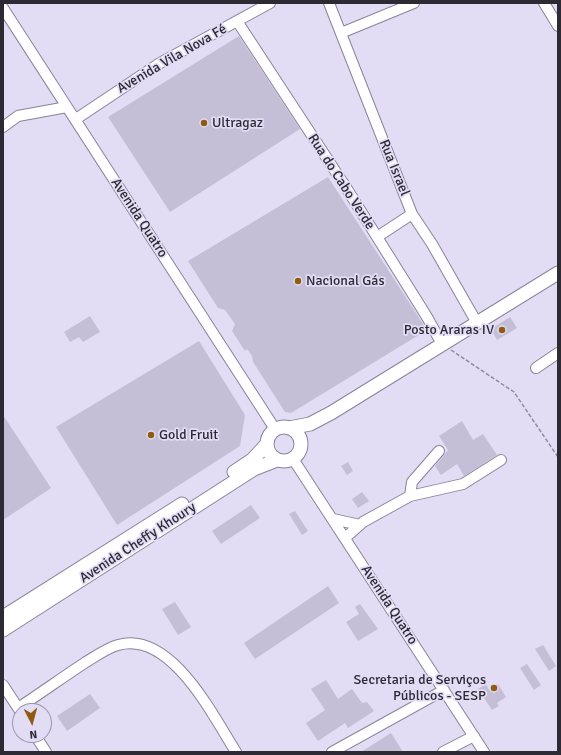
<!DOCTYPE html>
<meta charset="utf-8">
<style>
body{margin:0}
#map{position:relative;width:561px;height:755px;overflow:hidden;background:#e2dcf5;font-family:Signika,sans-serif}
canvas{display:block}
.frame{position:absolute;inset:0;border:4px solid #2d2a34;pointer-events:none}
.north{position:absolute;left:12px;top:703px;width:40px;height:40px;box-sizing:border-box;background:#e2dcf5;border:1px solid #9a95a8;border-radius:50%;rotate:174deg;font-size:11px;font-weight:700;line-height:16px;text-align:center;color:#2d2a34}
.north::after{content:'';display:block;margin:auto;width:14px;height:18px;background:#905b0e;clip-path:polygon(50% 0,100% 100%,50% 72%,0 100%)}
</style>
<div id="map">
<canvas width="561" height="755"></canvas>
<div class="frame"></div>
<div class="north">N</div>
</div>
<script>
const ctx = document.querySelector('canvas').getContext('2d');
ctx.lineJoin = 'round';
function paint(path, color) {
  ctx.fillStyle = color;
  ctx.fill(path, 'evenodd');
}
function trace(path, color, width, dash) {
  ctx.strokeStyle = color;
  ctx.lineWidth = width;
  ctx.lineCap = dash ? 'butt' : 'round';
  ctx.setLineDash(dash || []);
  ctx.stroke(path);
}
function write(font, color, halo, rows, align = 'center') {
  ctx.font = font + ' Signika,sans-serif';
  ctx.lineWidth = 3.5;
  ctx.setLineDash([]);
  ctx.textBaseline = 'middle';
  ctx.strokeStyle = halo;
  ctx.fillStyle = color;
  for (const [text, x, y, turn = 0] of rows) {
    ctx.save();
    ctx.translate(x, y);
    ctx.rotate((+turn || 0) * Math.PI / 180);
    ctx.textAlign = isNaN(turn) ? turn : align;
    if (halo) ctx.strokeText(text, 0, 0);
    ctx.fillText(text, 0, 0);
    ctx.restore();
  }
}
paint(new Path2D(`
 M239,36L300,129L170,212L108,117Z
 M328,177L427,330L291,413L285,412L253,362L252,356L247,349L245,351L232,331L235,324L225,310L218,308L188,261Z
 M90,316L100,332L83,342L79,337L70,342L64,332Z
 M510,317L517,328L497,340L491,329Z
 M199,341L245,415L240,446L117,525L56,427Z
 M3,415L51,488L3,520Z
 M462,421L473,440L483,434L497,455L464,476L457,464L441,475L435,466L448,450L439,436Z
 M348,462L353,471L347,475L341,466Z
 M362,492L369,501L358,508L352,499Z
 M251,505L260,518L221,544L212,531Z
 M295,511L308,531L302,535L289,514Z
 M328,586L339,603L255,659L244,643Z
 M175,602L191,627L178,635L162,609Z
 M360,604L378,629L358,641L346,622L359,614L355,607Z
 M543,645L556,666L549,671L535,649Z
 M527,664L541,685L534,690L520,668Z
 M326,680L338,699L352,689L362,703L367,702L374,711L348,728L345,723L318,741L306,723L325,710L311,689Z
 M486,684L489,690L498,684L506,697L497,703L499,706L492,710L478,689Z
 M90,694L100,708L67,731L57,716Z
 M391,733L403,752H361Z`), '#c4bfd7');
const minor = new Path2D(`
 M329,3L412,214L432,244L477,323
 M544,3L558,26
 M3,8L275,429
 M237,21L347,189L427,317L442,344
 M341,33L414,3
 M76,119L160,63L270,3
 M3,127L18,116L67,107
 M377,237L412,214
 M536,368L558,353
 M293,459L484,752
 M410,496L412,482L439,451
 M333,519L360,525
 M345,538L363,522L410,496L463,484L501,460
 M3,685L20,711
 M18,708C41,693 63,677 86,662C96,656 107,648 118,645C171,630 213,716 236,752
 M35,735L46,752
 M332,752L444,690
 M443,752L474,736`);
const major = new Path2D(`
 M267 444a17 17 0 1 1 34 0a17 17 0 1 1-34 0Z
 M289,428L310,424L331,413L558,273
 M234,472L252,460L266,445
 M3,617L182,504
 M3,630L254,469L277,460`);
trace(minor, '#88839a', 12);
trace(major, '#88839a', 15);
trace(new Path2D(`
 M451,350L514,392L558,457`), '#8f8b9d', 1.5, [4, 2]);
trace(minor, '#fff', 10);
trace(major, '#fff', 13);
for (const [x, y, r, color] of [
 [204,123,4,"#905b0e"],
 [298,281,4,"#905b0e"],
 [502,330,4,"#905b0e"],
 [151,435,4,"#905b0e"],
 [494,688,4,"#905b0e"]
]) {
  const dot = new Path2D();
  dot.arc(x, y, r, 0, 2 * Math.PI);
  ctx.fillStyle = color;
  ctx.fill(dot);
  trace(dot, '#e2dcf5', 1.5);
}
write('14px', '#2d2a34', '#e2dcf5', [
 ["Avenida Vila Nova Fé",172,59,-30],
 ["Rua Israel",394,168,68],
 ["Rua do Cabo Verde",341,182,57],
 ["Avenida Quatro",139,218,57],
 ["Avenida Cheffy Khoury",138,543,-33],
 ["Avenida Quatro",389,605,57]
]);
write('14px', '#2d2a34', '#e2dcf5', [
 ["Ultragaz",212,123],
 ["Nacional Gás",306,281],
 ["Posto Araras IV",494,330,"right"],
 ["Gold Fruit",159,435],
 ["Secretaria de Serviços",486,680,"right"],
 ["Públicos - SESP",486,696,"right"]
], 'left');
</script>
